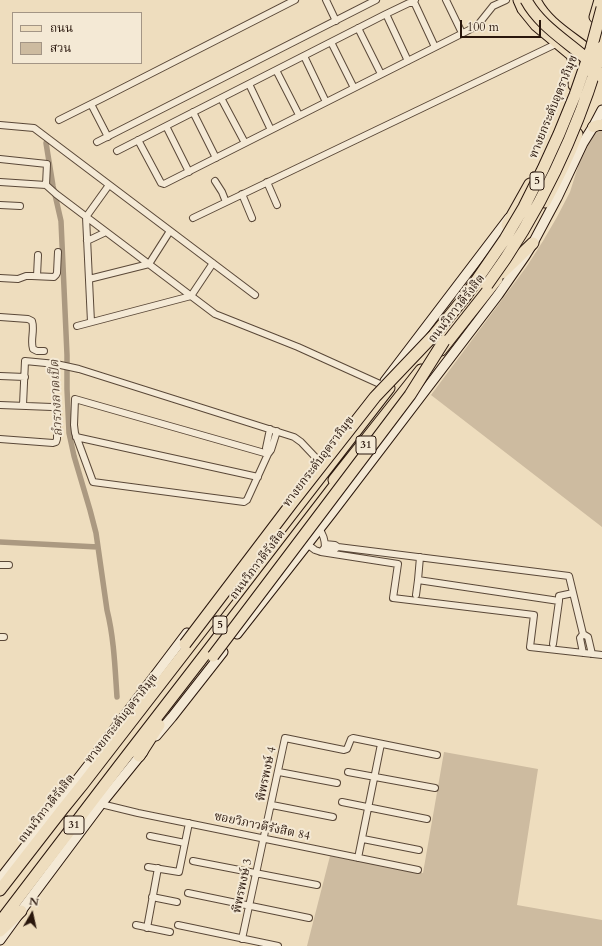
<!DOCTYPE html>
<meta charset="utf-8">
<style>
body{margin:0}
#map{position:relative;width:602px;height:946px;overflow:hidden;background:#eeddbe;font-family:Cardo,"Noto Serif Thai",serif}
canvas{display:block}
.legend{position:absolute;left:12px;top:12px;width:130px;height:52px;box-sizing:border-box;background:#f4e9d5;border:1px solid #a39585;margin:0;padding:5px 7px;list-style:none;font-size:12px;color:#29160c}
.legend li{display:flex;align-items:center;gap:8px;height:20px}
.legend b{width:20px;border:1px solid #a39585}
.north{position:absolute;left:12px;top:894px;width:40px;height:40px;-webkit-text-stroke:3px #f4e9d5;paint-order:stroke;rotate:9deg;font-size:11px;font-weight:700;line-height:16px;text-align:center;color:#29160c}
.north::after{content:'';display:block;margin:auto;width:14px;height:18px;background:#29160c;clip-path:polygon(50% 0,100% 100%,50% 72%,0 100%)}
.scale{position:absolute;left:460px;top:20px;width:81px;height:18px;box-sizing:border-box;border:2px solid #29160c;border-top:0;padding-left:5px;font-size:12px;line-height:14px;white-space:nowrap;color:#29160c;-webkit-text-stroke:3px #f4e9d5;paint-order:stroke}
</style>
<div id="map">
<canvas width="602" height="946"></canvas>
<ul class="legend">
<li><b style="height:5px;background:#eeddbe"></b>ถนน</li>
<li><b style="height:11px;background:#cdbba0"></b>สวน</li>
</ul>
<div class="north">N</div>
<div class="scale">100 m</div>
</div>
<script>
const ctx = document.querySelector('canvas').getContext('2d');
ctx.lineJoin = 'round';
function paint(path, color) {
  ctx.fillStyle = color;
  ctx.fill(path, 'evenodd');
}
function trace(path, color, width, dash) {
  ctx.strokeStyle = color;
  ctx.lineWidth = width;
  ctx.lineCap = dash ? 'butt' : 'round';
  ctx.setLineDash(dash || []);
  ctx.stroke(path);
}
function write(font, color, halo, rows, align = 'center') {
  ctx.font = font + ' Cardo,"Noto Serif Thai",serif';
  ctx.lineWidth = 4;
  ctx.setLineDash([]);
  ctx.textBaseline = 'middle';
  ctx.strokeStyle = halo;
  ctx.fillStyle = color;
  for (const [text, x, y, turn = 0] of rows) {
    ctx.save();
    ctx.translate(x, y);
    ctx.rotate((+turn || 0) * Math.PI / 180);
    ctx.textAlign = isNaN(turn) ? turn : align;
    if (halo) ctx.strokeText(text, 0, 0);
    ctx.fillText(text, 0, 0);
    ctx.restore();
  }
}
paint(new Path2D(`
 M599,126L602,127V527L431,395L527,266L543,241L557,217L570,192L580,160L583,143Z
 M444,752L538,769L517,905L602,920V946H307L330,856L423,873Z`), '#cdbba0');
trace(new Path2D(`
 M46,143L53,186L61,221L67,355V389L69,433L74,456L90,510L96,533L107,610C114,638 115,668 117,697
 M0,542L98,547`), '#ab9981', 5.5);
const street = new Path2D(`
 M326,0L336,21
 M446,0L462,33
 M413,3L415,4L435,47
 M386,14L408,61
 M358,28L381,74
 M331,42L354,88
 M304,56L326,102
 M276,70L299,115
 M249,84L271,130
 M221,98L245,143
 M91,104L108,137
 M193,112L216,158
 M59,120L103,98L295,0
 M0,125L34,128L255,295
 M166,126L189,172
 M138,140L161,183L164,184L166,183L477,26L493,6L506,0
 M97,142L376,0
 M117,151L386,14L409,3H413L415,0
 M0,159L47,164L46,185
 M215,181L222,192L226,202
 M0,182L46,185L56,194L215,314L298,347L382,385
 M267,182L277,205
 M242,194L252,218
 M0,205L20,206
 M193,218L558,43
 M87,241L106,232
 M37,276L38,255
 M0,278L18,279L26,276H32L54,277L56,275L57,273L58,252
 M89,279L149,264L170,231
 M0,317L28,319L32,321C35,330 30,340 33,349L37,351H44
 M91,322L86,217L109,185
 M77,326L191,296L213,263
 M0,376L25,377
 M75,399L268,454L247,500L244,502L93,482L75,433L74,425Z
 M0,405L52,407L56,408L57,411V439L56,442L53,443L0,439
 M23,405L25,361L56,364L79,369L294,437L301,442L319,461
 M270,429L266,448L268,454L271,450L277,431
 M76,437L258,477
 M307,544L315,550L321,552L325,547C325,540 324,535 319,529
 M325,544L335,545L338,547L335,549L325,547
 M338,547L569,576L583,634L588,637L592,654
 M321,552L398,564L393,598L534,615L530,647L602,655
 M420,557L418,580L559,601V596L573,593
 M0,565H9
 M416,595L418,580
 M583,634L580,638L583,653
 M0,637H4
 M553,644L559,601
 M279,772L337,783
 M348,772L435,788
 M342,802L427,819
 M101,804L138,813L418,870
 M272,805L333,817
 M150,836L185,843
 M363,839L419,850
 M358,858L381,744
 M193,861L317,885
 M148,867L179,872L189,823
 M188,893L309,918
 M152,897L177,902
 M136,925L170,932
 M178,925L278,946
 M147,928L158,868
 M242,939L285,738L344,750L347,749L351,739L353,738L437,755`);
const secondary = new Path2D(`
 M385,381L509,218
 M237,634L331,514L498,295L525,256L533,243L557,198L583,143L593,127L602,110
 M156,736L172,717L223,652
 M0,879L90,763L113,731L187,633
 M0,940L21,911L101,804L143,752`);
const primary = new Path2D(`
 M593,127L598,125H602`);
const highway = new Path2D(`
 M519,0L523,9L536,25L572,55C576,65 575,74 574,85
 M535,0C545,21 567,34 585,48
 M595,17L600,0
 M545,202C557,180 568,158 577,134
 M507,225L530,184
 M502,273L533,243
 M441,350L497,279
 M334,480L421,370
 M139,756L159,725
 M0,890L62,810L83,784L389,388
 M0,922L119,766L200,661L342,476
 M0,931L21,911`);
trace(street, '#5a4838', 8);
trace(secondary, '#29160c', 11);
trace(primary, '#29160c', 12);
trace(highway, '#29160c', 13);
trace(street, '#f4e9d5', 6);
trace(secondary, '#f4e9d5', 9);
trace(primary, '#eeddbe', 10);
trace(highway, '#eeddbe', 11);
const highwayBridge = new Path2D(`
 M526,0C540,26 567,41 588,60C594,65 598,72 602,77
 M487,285C538,216 579,130 602,47
 M185,644L292,503L375,397L434,335L465,297L505,239L524,207L543,169L559,134L575,95L591,49L602,8
 M213,656L410,395L444,341`);
trace(highwayBridge, '#29160c', 13, []);
trace(highwayBridge, '#eeddbe', 11);
for (const [x, y, w] of [
 [537,181,14],
 [366,445,20],
 [220,625,14],
 [74,825,20]
]) {
  const box = new Path2D();
  box.roundRect(x - w / 2, y - 9, w, 18, 3);
  ctx.fillStyle = '#f4e9d5';
  ctx.fill(box);
  trace(box, '#29160c', 1);
}
write('bold 11px', '#29160c', null, [
 ["5",537,181],
 ["31",366,445],
 ["5",220,625],
 ["31",74,825]
]);
write('12px', '#29160c', '#f4e9d5', [
 ["ทางยกระดับอุตราภิมุข",554,107,-68],
 ["ถนนวิภาวดีรังสิต",457,309,-52],
 ["ทางยกระดับอุตราภิมุข",319,462,-53],
 ["ถนนวิภาวดีรังสิต",258,565,-53],
 ["ทางยกระดับอุตราภิมุข",122,719,-52],
 ["พิพรพงษ์ 4",267,774,-78],
 ["ถนนวิภาวดีรังสิต",47,809,-52],
 ["ซอยวิภาวดีรังสิต 84",262,827,12],
 ["พิพรพงษ์ 3",243,886,-78]
]);
write('italic 13px', '#5d4a3b', '#f4e9d5', [
 ["ลำรางลาดเป็ด",57,398,-93]
]);
</script>
